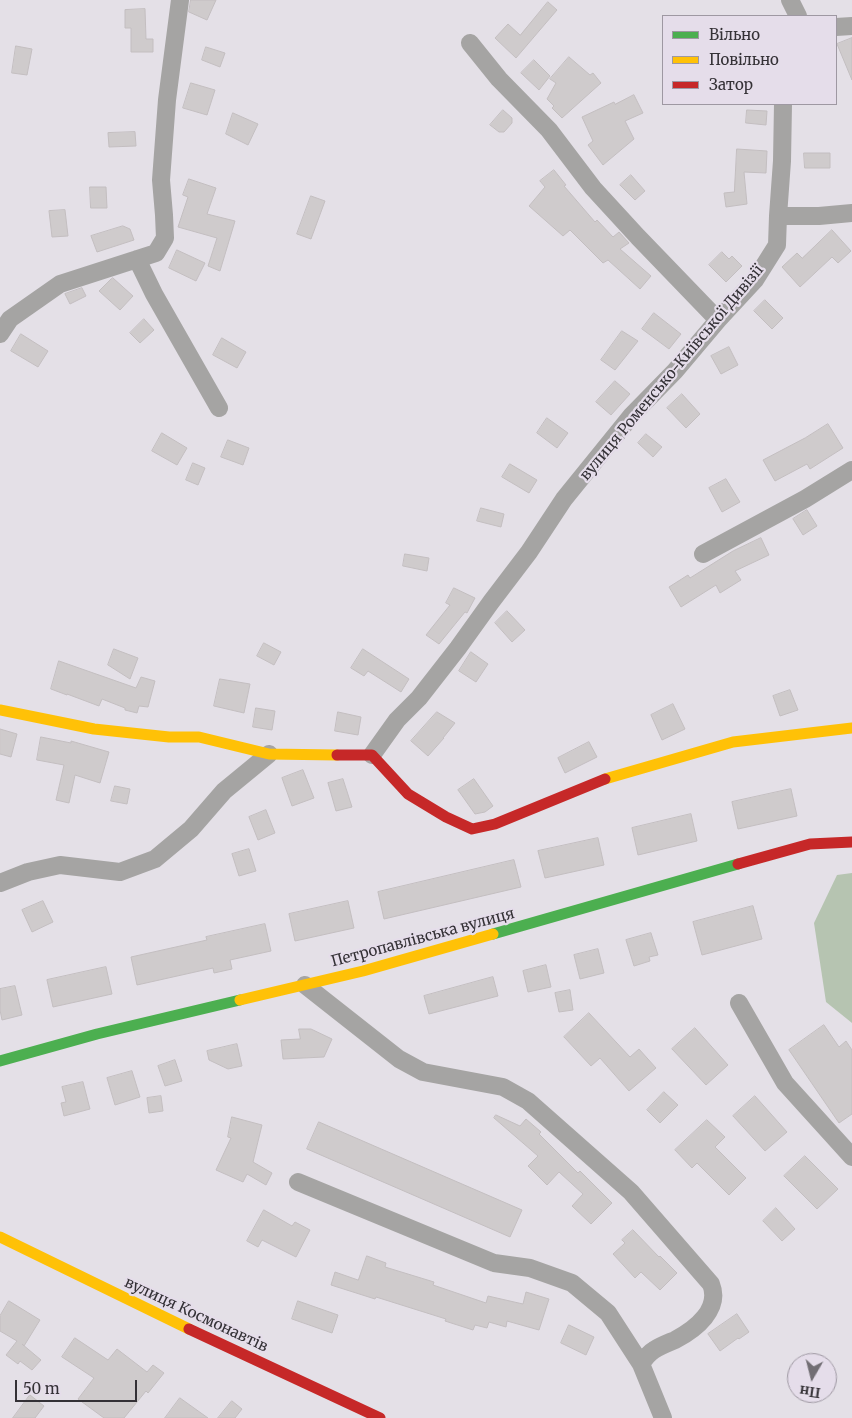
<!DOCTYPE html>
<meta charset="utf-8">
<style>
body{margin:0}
#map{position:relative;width:852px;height:1418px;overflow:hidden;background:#e4e0e7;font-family:Merriweather,serif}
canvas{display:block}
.legend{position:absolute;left:662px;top:15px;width:175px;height:90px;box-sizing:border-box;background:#e5ddea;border:1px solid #9e98a2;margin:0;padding:6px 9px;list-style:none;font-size:15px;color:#343136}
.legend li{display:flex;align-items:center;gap:10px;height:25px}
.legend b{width:25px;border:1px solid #9e98a2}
.north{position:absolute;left:787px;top:1353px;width:50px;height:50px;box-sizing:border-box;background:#e5ddea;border:1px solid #9e98a2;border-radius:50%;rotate:188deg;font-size:14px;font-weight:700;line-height:20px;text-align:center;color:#343136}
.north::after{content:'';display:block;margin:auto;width:18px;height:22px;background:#726e74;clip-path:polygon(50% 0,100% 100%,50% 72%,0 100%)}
.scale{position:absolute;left:15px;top:1380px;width:122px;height:22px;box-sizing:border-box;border:2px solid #343136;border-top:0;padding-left:6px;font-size:15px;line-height:18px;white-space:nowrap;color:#343136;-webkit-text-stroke:4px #e5ddea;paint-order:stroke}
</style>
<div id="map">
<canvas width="852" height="1418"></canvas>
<ul class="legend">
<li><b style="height:6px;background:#4caf50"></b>Вільно</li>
<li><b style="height:6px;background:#ffc107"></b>Повільно</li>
<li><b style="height:6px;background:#c62828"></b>Затор</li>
</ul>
<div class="north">Пн</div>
<div class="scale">50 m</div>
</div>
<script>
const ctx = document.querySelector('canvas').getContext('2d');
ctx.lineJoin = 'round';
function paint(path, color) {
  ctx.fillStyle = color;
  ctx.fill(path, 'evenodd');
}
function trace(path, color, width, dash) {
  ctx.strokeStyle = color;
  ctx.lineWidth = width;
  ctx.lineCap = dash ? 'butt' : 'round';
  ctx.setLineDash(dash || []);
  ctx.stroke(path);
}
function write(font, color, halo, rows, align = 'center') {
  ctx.font = font + ' Merriweather,serif';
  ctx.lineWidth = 4.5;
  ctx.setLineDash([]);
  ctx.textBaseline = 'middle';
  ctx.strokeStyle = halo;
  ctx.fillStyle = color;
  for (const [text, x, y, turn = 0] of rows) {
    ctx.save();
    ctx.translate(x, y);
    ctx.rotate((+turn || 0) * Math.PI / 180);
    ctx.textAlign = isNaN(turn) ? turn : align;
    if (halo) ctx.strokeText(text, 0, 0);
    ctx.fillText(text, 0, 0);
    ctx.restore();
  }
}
paint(new Path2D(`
 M852,873V1023L826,1002L814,923L837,875Z`), '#b6c4b1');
const building = new Path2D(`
 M191,0H216L207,20L189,12Z
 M548,2L557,10L516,58L495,38L508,24L520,35Z
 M145,9L146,39H153V52H131V28H125V10Z
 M852,38V80L837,44Z
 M16,46L32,49L27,75L12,73Z
 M206,47L225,53L220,67L202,60Z
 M569,57L590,75L593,73L601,83L562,118L552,108L554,106L547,99L556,83L550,79Z
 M534,60L550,76L539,90L521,73Z
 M191,83L215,90L207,115L183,108Z
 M634,95L643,113L625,121L634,139L603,165L588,145L593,141L582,117L614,102L615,104Z
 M503,110L512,118V123L504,132H499L490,125Z
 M747,110L767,111L766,125L746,123Z
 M233,113L258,124L248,145L226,134Z
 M135,132L136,146L109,147L108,133Z
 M737,149L767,151L766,173L744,172L747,204L726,207L724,193L734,192Z
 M804,153H830V168H805Z
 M554,170L566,185L564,186L595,222L597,220L613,237L619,232L629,243L620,249L651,276L640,289L608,260L603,263L570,230L563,236L529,206L545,187L540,181Z
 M631,175L645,191L635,200L620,185Z
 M189,179L216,188L207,214L235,221L220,271L208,266L217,238L178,227L188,197L183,195Z
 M90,187H106L107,208H91Z
 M311,196L325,201L311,239L297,234Z
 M65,210L68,236L52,237L49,211Z
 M123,226L130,229L134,240L97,252L91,236Z
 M832,230L851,251L838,263L832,257L800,287L782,267L797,253L802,258Z
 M177,250L205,263L196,281L169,268Z
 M722,252L729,259L732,256L742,266L726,282L709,265Z
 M113,278L133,296L120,310L99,291L111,279Z
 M82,288L86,296L70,304L65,294Z
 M765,300L783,318L772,329L754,311Z
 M654,313L681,334L669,349L642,329Z
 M144,319L154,330L140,343L130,333Z
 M622,331L638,341L615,370L601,360Z
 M21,334L48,351L38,367L11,351Z
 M222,338L246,352L237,368L213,355Z
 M729,347L738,365L721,374L711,356Z
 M615,381L630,394L611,415L596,402Z
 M682,394L700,414L686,428L667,408Z
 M547,418L568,433L557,448L537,433Z
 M828,424L843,448L810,469L807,464L775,481L763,460L805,438Z
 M162,433L187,448L177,465L152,451Z
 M646,434L662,447L653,457L638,443Z
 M228,440L249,448L243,465L221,457Z
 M193,463L205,468L198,485L186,480Z
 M510,464L537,480L529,493L502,477Z
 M726,479L740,502L722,512L709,488Z
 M481,508L504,514L501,527L477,521Z
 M807,510L817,526L803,535L793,519Z
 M761,538L769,555L735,571L741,580L720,593L716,585L681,607L669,587L688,575L690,578L733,551Z
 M405,554L429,558L427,571L403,566Z
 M454,588L475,598L467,613L465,612L439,644L426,635L450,605L446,603Z
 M507,611L525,630L512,642L495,623Z
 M264,643L281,652L274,665L257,656Z
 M114,649L138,658L130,679L108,665Z
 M363,649L409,679L401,692L368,671L364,676L351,668Z
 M471,652L488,664L476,682L459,671Z
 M59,661L136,688L141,677L155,681L148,707L139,706L137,713L125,710V708L102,699L99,706L67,694V695L51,689Z
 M220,679L250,684L244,713L214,706Z
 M790,690L798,710L780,716L773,696Z
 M673,704L685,729L662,740L651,715Z
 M256,708L275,711L272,730L253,727Z
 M338,712L361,717L358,735L335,731Z
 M437,712L455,723L443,738H444L428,756L411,741Z
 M0,729L17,734L11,757L0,754Z
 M41,737L71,743V741L109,752L100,783L75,775L69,803L56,800L64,765L37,760Z
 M589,742L597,757L565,773L558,758Z
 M303,770L314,798L292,806L282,778Z
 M343,779L352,807L336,811L328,783Z
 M474,779L493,806L485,812L475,814L458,790Z
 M115,786L130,789L127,804L111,801Z
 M791,789L797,816L738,829L732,802Z
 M266,810L275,833L258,840L249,817Z
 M691,814L697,841L638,855L632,828Z
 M598,838L604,865L545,878L538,851Z
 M249,849L256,871L239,876L232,854Z
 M514,860L521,887L384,919L378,892Z
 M43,901L53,922L32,932L22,910Z
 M348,901L354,928L295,941L289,914Z
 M753,906L762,939L702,955L693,922Z
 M265,924L271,951L230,960L232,969L214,973L213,968L137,985L131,957L207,940L206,937Z
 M651,933L658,955L649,957L650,961L634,966L626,940Z
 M598,949L604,973L580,979L574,955Z
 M546,965L551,987L528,992L523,971Z
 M106,967L112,994L53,1007L47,980Z
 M493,977L498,996L429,1014L424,996Z
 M15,986L22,1015L2,1020L0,1010V989Z
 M570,990L573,1010L559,1012L555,993Z
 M589,1013L630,1057L639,1049L656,1068L629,1091L600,1058L591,1066L564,1037Z
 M824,1025L839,1047L846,1041L852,1050V1114L839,1123L789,1050Z
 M695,1028L728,1065L706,1085L672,1049Z
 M299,1029H311L332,1039L324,1057L283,1059L281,1040L300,1039Z
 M237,1044L242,1066L228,1069L209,1060L207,1051Z
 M175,1060L182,1081L165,1086L158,1066Z
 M132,1071L140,1097L115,1105L107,1078Z
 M83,1082L90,1109L64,1116L61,1103L66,1102L62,1087Z
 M664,1092L678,1105L660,1123L647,1110Z
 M161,1096L163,1111L149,1113L147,1098Z
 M755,1096L787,1132L765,1151L733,1116Z
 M496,1115L520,1126L526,1119L541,1132L539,1134L578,1173L580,1171L612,1203L591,1224L572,1206L583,1194L559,1172L547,1185L528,1166L538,1156L494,1118Z
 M232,1117L262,1125L253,1162L272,1173L266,1185L247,1174L243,1182L216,1170L231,1138L228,1137Z
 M707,1120L725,1137L715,1147L746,1178L729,1195L697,1163L692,1168L675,1150Z
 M319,1122L522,1210L510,1237L307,1149Z
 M805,1156L838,1189L817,1209L784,1176Z
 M776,1208L795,1229L782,1241L763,1221Z
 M264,1210L292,1226L295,1222L310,1230L296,1257L262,1240L258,1247L247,1241Z
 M633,1230L659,1257L660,1256L677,1273L660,1290L641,1272L635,1278L613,1254L625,1243L622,1240Z
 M367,1256L386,1263L385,1267L434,1282L433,1285L486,1303L488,1296L523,1304L526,1292L549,1299L539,1330L507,1321L506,1327L489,1322L487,1328L475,1325L473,1330L445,1321L446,1319L376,1297L375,1299L331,1285L335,1272L358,1280Z
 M9,1301L40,1320L24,1346L22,1344L41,1360L32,1370L20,1361L18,1364L6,1355L17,1341L0,1331V1316Z
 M298,1301L338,1315L332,1333L292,1319Z
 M737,1314L749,1332L739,1339L738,1338L720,1351L708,1334Z
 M569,1325L594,1337L586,1355L561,1343Z
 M75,1338L108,1360L117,1349L147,1372L153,1365L164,1373L148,1393L146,1391L124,1418H104L78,1399L94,1378L62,1357Z
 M30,1395L44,1406L35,1418H13Z
 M180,1398L208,1418H165Z
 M232,1401L242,1409L235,1418H218Z`);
paint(building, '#cfcbcc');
trace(building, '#c3bec0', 1);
trace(new Path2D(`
 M790,0L798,16
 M836,27L852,26
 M470,43L499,79L549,130L593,188L638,237L718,320
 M778,216H819L852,213
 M137,259L154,294L219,408
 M0,334L10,319L60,284L156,253L165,238L164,215L161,180L167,100L180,0
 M703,554L805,499L852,470
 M372,755L397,720L419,698L458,648L491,602L529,552L564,499L632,415L675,371L718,320L755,280L777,245L778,216L782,161L783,104
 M0,883L28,872L60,865L120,872L155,859L191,829L224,791L269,754
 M305,985L399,1059L423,1072L503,1087L528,1101L631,1192L711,1284C721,1309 696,1329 675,1340C668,1343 660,1346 654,1350C649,1353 645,1358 641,1364
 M739,1003L785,1083L852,1157
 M298,1182L494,1263L530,1268L572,1283L608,1313L641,1364L663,1418`), '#a5a4a3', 18);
trace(new Path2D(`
 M493,934L738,864
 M0,1061L97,1034L240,1000`), '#4caf50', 11);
trace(new Path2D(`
 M0,710L94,729L169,737H199L269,754L337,755
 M605,779L733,742L852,728
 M240,1000L363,971L493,934
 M0,1237L189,1329`), '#ffc107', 11);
trace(new Path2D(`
 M337,755H372L408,794L446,817L472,829L495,824L605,779
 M738,864L810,844L852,842
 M189,1329L380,1418`), '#c62828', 11);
write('15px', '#343136', '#e5ddea', [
 ["вулиця Роменсько-Київської Дивізії",672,373,-50],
 ["Петропавлівська вулиця",423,938,-15],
 ["вулиця Космонавтів",196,1315,25]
]);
</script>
